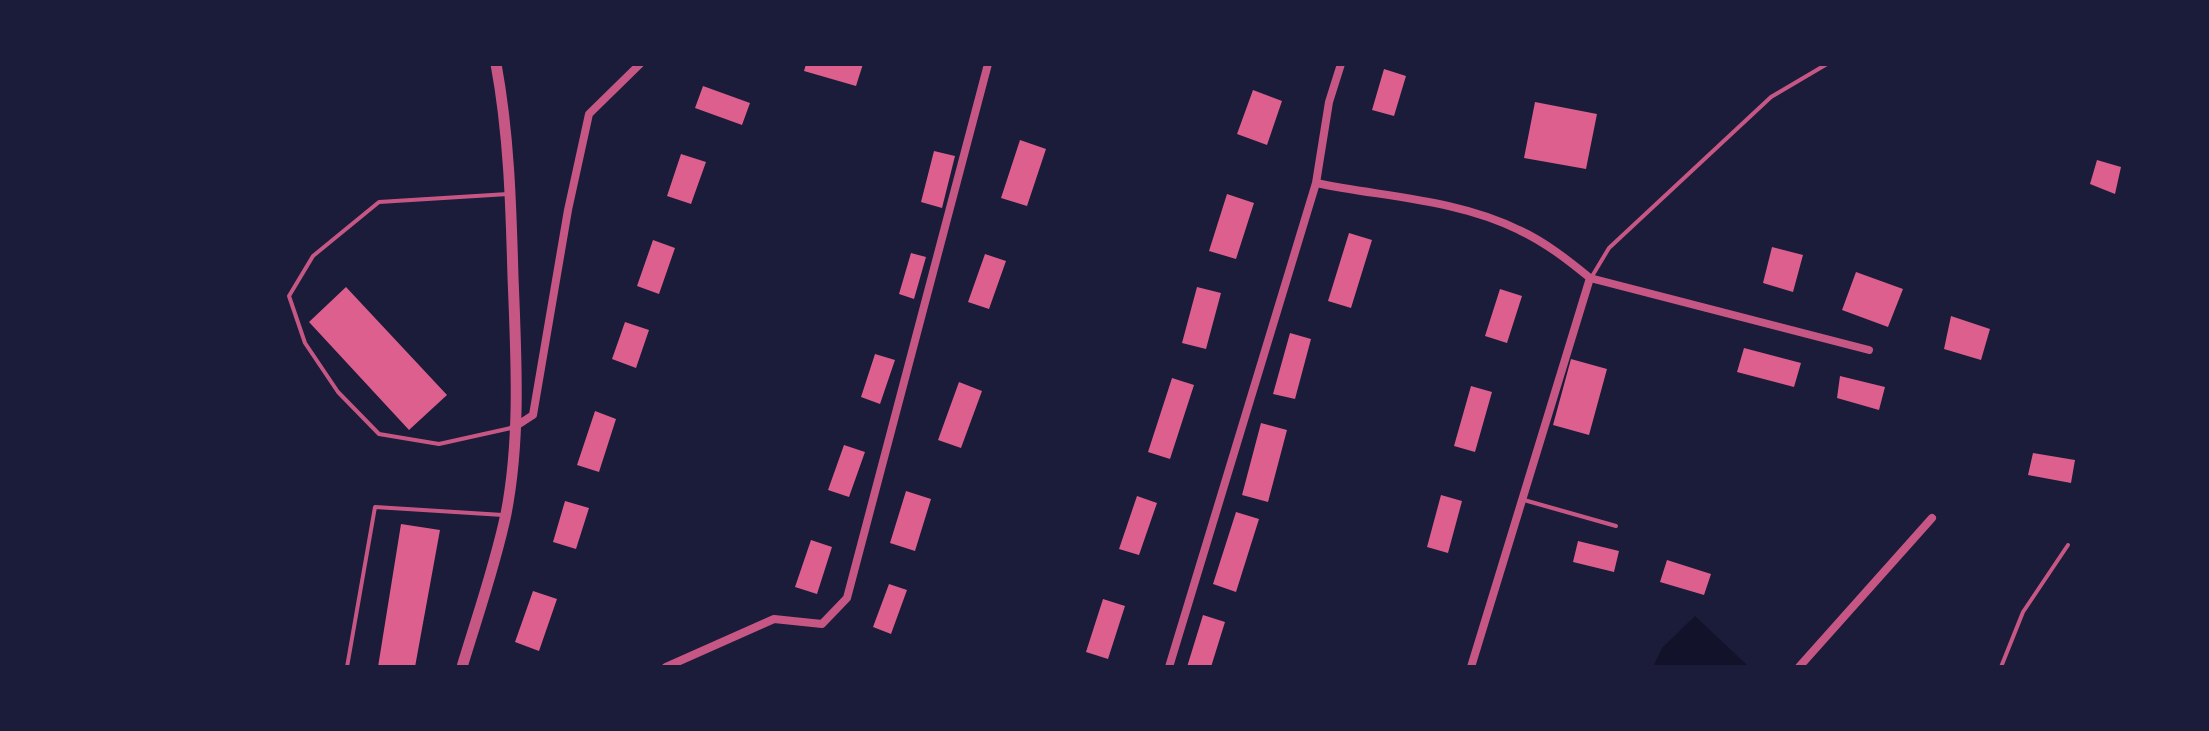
<!DOCTYPE html>
<style>
body{margin:0}
#map{position:relative;width:2209px;height:731px;overflow:hidden;background:#1b1b3a;font-family:Rubik,sans-serif}
canvas{display:block}
.frame{position:absolute;inset:0;border:66px solid #1b1b3a;pointer-events:none}
</style>
<div id="map">
<canvas width="2209" height="731"></canvas>
<div class="frame"></div>
</div>
<script>
const ctx = document.querySelector('canvas').getContext('2d');
ctx.lineJoin = 'round';
function paint(path, color) {
  ctx.fillStyle = color;
  ctx.fill(path, 'evenodd');
}
function trace(path, color, width, dash) {
  ctx.strokeStyle = color;
  ctx.lineWidth = width;
  ctx.lineCap = dash ? 'butt' : 'round';
  ctx.setLineDash(dash || []);
  ctx.stroke(path);
}
paint(new Path2D(`
 M1695,616L1747,665L1748,667H1653L1662,648Z`), '#12122b');
paint(new Path2D(`
 M806,64H863L856,86L804,71Z
 M1384,69L1406,76L1394,116L1372,110Z
 M703,86L750,103L742,125L695,108Z
 M1253,90L1282,101L1267,145L1237,134Z
 M1535,102L1597,114L1586,169L1524,158Z
 M1020,140L1046,149L1027,206L1001,198Z
 M934,151L955,156L942,208L921,202Z
 M681,154L706,162L691,204L667,196Z
 M2097,160L2121,167L2115,194L2090,184Z
 M1227,194L1254,203L1236,259L1209,251Z
 M1349,233L1372,240L1351,308L1328,301Z
 M653,240L675,248L659,294L637,286Z
 M1772,247L1803,255L1793,292L1763,283Z
 M911,253L926,257L914,299L899,294Z
 M985,254L1006,261L989,309L968,302Z
 M1856,272L1903,289L1888,327L1842,310Z
 M346,287L447,395L409,430L309,322Z
 M1197,287L1221,293L1206,349L1182,343Z
 M1500,289L1522,296L1507,343L1485,336Z
 M1951,316L1990,329L1981,360L1944,349Z
 M625,322L649,330L636,368L612,359Z
 M1290,333L1311,339L1295,399L1273,394Z
 M1744,348L1801,363L1794,387L1737,372Z
 M875,354L895,360L880,404L861,397Z
 M1571,359L1607,369L1589,435L1553,425Z
 M1840,376L1885,387L1879,410L1837,398Z
 M1172,378L1194,385L1170,459L1148,452Z
 M959,382L982,391L961,448L938,440Z
 M1471,386L1492,392L1475,452L1454,446Z
 M595,411L616,419L599,472L577,465Z
 M1261,423L1287,430L1268,502L1242,495Z
 M844,445L865,452L849,497L828,490Z
 M2033,453L2075,460L2071,483L2028,475Z
 M906,491L931,499L915,551L890,543Z
 M1441,495L1462,501L1448,553L1427,547Z
 M1137,496L1157,503L1139,555L1119,549Z
 M565,501L589,508L576,549L553,542Z
 M1236,512L1259,519L1236,592L1213,584Z
 M401,524L440,530L415,667H378Z
 M811,540L832,547L817,594L795,587Z
 M1578,541L1619,551L1614,572L1573,562Z
 M1667,560L1711,574L1704,595L1660,582Z
 M889,584L907,590L891,634L873,627Z
 M533,591L557,599L539,651L515,642Z
 M1103,599L1125,606L1108,659L1086,652Z
 M1203,615L1225,622L1211,667H1187Z`), '#dd5f8e');
trace(new Path2D(`
 M508,194L379,202L313,256L289,296L305,343L338,392L379,434L439,444L511,428
 M1591,278L1609,248L1771,97L1827,64
 M1524,500L1616,526
 M347,667L375,507L503,515
 M2001,667L2023,612L2068,545`), '#c65784', 4);
trace(new Path2D(`
 M1316,183C1383,197 1457,199 1519,230C1545,242 1568,260 1590,278L1869,350
 M513,428L533,415L568,210L589,114L640,64
 M666,667L774,619L822,624L847,598L988,64
 M1169,667L1316,183L1329,102L1341,64
 M1471,667L1590,278
 M1799,667L1932,518`), '#c65784', 8);
trace(new Path2D(`
 M462,667C477,617 495,566 506,514C521,437 516,355 513,277C511,205 509,134 496,64`), '#c65784', 11);
</script>
